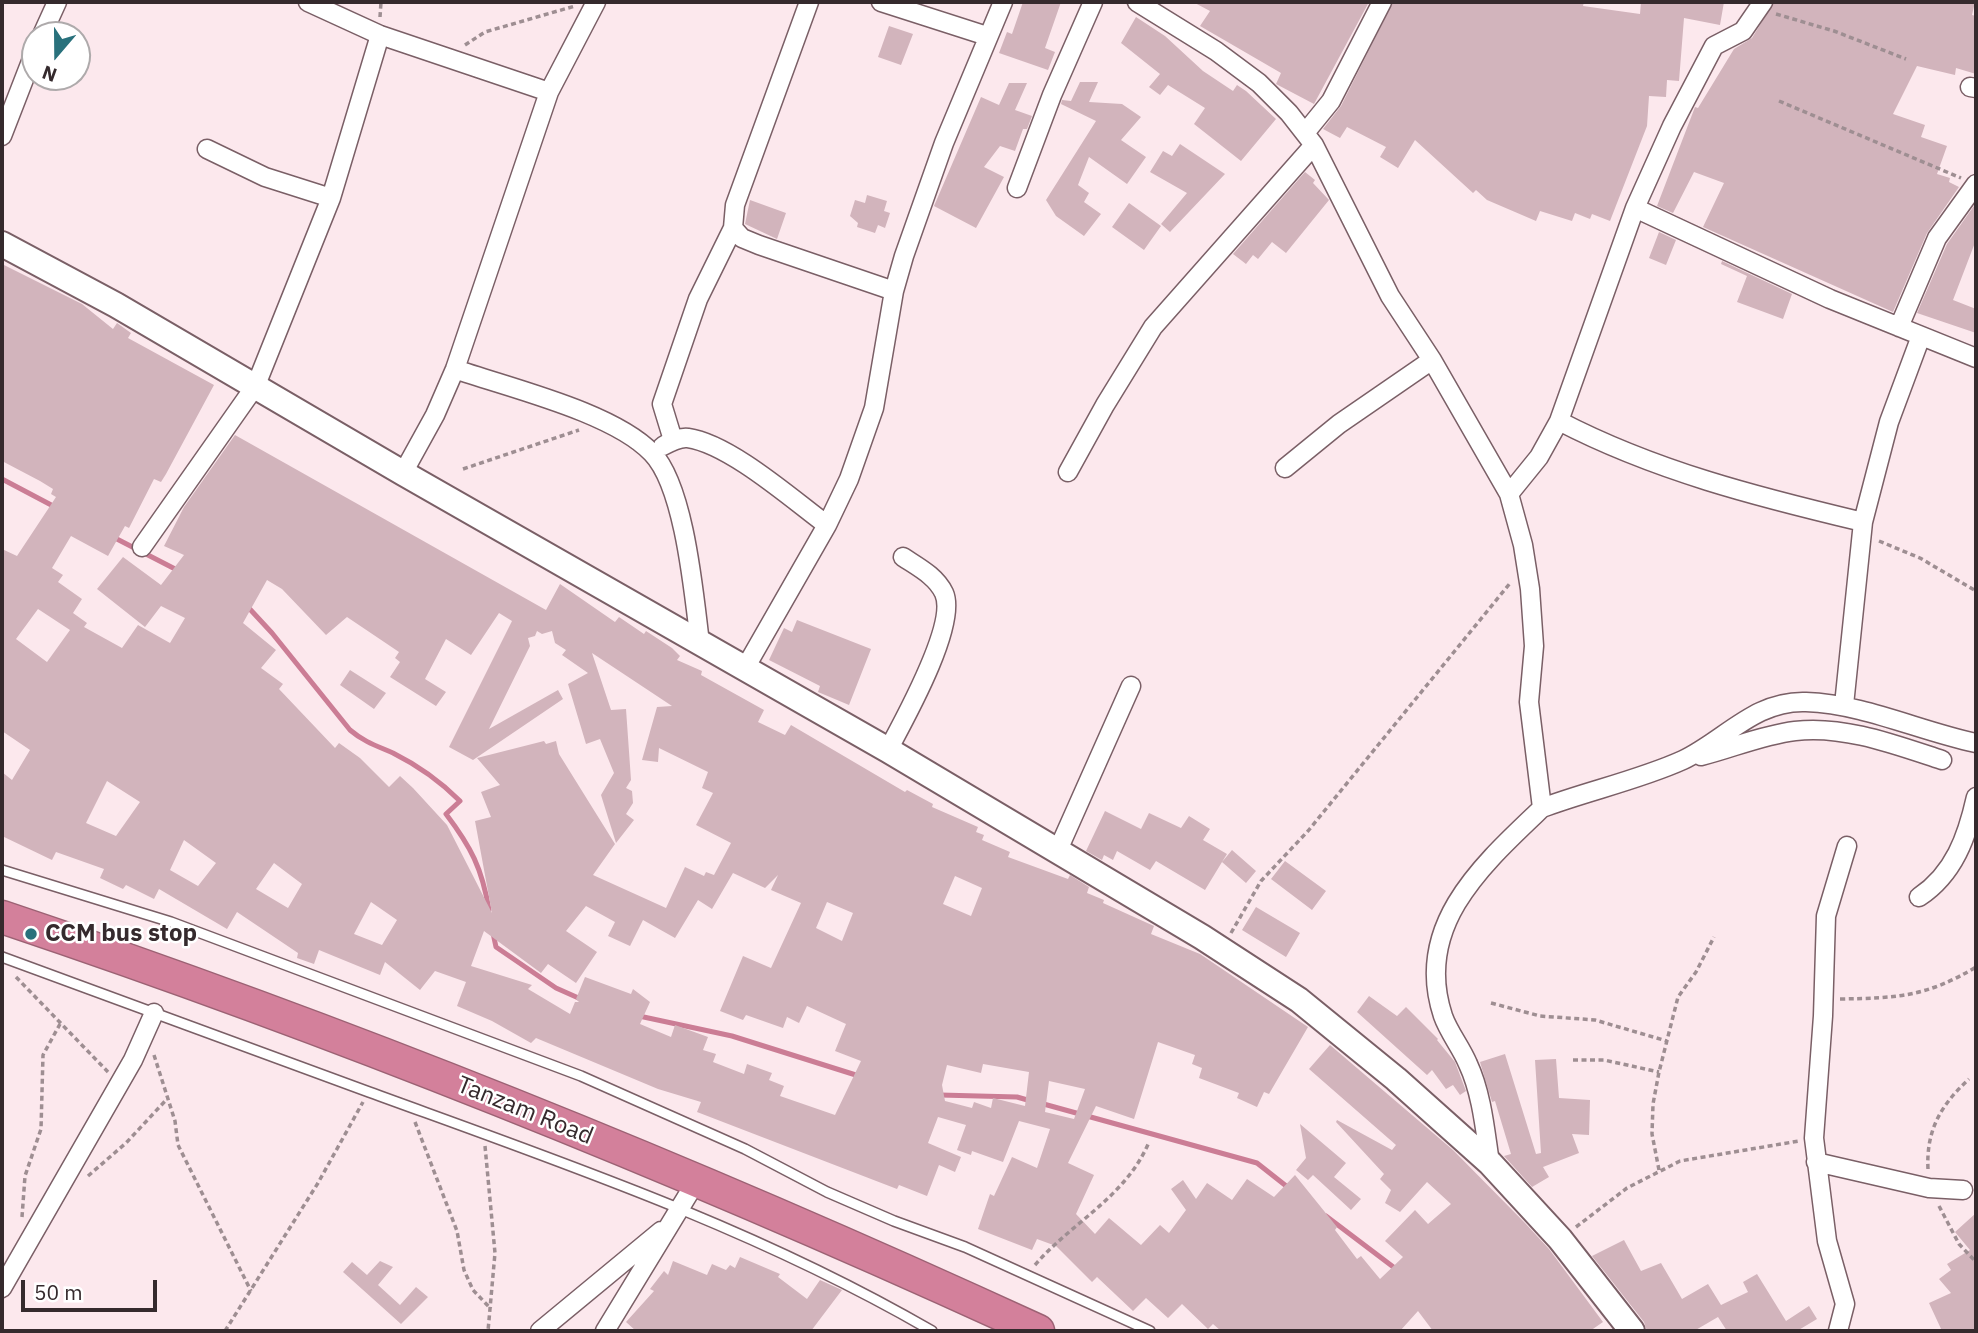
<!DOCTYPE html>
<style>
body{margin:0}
#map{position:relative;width:1978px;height:1333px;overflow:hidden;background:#fce8ed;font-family:"IBM Plex Sans",sans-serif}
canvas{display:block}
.frame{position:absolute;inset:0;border:4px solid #352a2d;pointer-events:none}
.north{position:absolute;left:21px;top:21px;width:70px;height:70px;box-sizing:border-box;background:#fff;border:2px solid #aeaaab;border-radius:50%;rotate:200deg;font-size:19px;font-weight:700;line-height:28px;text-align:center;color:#352a2d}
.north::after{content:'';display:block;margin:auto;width:24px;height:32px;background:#29717c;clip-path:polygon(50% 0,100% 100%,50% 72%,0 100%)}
.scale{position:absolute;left:21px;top:1280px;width:136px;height:32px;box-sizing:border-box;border:4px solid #352a2d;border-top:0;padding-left:9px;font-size:21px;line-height:24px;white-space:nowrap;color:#352a2d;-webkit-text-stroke:5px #fff;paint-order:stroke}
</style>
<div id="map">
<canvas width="1978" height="1333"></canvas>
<div class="frame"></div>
<div class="north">N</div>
<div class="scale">50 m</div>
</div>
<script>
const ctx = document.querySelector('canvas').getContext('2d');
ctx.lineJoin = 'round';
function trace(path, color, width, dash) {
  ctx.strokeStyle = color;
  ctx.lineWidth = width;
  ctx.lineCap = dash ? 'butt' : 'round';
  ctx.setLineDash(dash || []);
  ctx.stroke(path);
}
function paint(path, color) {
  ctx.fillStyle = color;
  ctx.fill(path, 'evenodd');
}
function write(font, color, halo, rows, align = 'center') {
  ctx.font = font + ' "IBM Plex Sans",sans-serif';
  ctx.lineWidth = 5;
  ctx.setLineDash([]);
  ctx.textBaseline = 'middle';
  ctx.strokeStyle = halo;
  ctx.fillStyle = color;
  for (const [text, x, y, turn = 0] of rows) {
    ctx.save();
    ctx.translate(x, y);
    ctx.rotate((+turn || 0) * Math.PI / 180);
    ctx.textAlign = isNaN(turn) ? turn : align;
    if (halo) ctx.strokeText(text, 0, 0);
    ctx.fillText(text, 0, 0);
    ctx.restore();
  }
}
trace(new Path2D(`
 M2,479L55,507
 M113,537L179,571
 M247,606L272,633L350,730C364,742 377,746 393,753C417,765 442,783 460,801L446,814C471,847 482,868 489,910
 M493,933L496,947L556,988L583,1000
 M639,1016L732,1036L859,1076
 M940,1095L1017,1097L1031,1101
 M1040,1103L1257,1163L1290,1189
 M1326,1216L1396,1269`), '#cb7d95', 5);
paint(new Path2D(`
 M1023,2H1061L1045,48L1055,52L1048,70L999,53L1007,32L1012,34Z
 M1193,2H1369L1314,104L1276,84L1281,73L1200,26L1210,11Z
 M1393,2H1584L1583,6L1640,14L1641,2H1724L1720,25L1684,18L1679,81L1667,80L1666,97L1649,96L1647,126L1610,221L1592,214L1590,219L1575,213L1572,221L1540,211L1536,221L1487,200L1476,190L1473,193L1415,140L1398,168L1380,157L1386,147L1347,127L1340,138L1323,129L1341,106Z
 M1774,2H1975L1972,15L1976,16V74L1956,68L1955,75L1917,66L1893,114L1925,125L1921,137L1947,146L1937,174L1950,178L1949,182L1959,187L1927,233L1893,312L1703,227L1724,183L1694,172L1673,213L1657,206L1695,107L1698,108L1734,49L1752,38Z
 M1136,17L1165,36L1203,71L1233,91L1237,85L1246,91L1276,119L1241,161L1194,124L1205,108L1168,85L1160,95L1149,87L1160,74L1121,43Z
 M889,26L913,34L901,65L878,57Z
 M1080,82H1098L1089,102L1122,104L1141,117L1121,140L1146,157L1127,184L1089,157L1078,185L1089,193L1084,202L1101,214L1084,236L1056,216L1046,200L1096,121L1061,104L1062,100L1071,101Z
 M1009,83H1027L1015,110L1032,116L1027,129H1023L1015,151L1000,146L984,167L1004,177L976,228L934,206L981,97L999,105Z
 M1180,144L1225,174L1170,232L1161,224L1187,193L1150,172L1163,151L1172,156Z
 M1305,172L1315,180L1313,183L1329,200L1286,253L1272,242L1258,259L1253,255L1246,264L1233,254Z
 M867,195L887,201L884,211L890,213L885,228L878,225L875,233L857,227L858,223L850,216L855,200L865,203Z
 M750,200L786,213L777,239L745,224Z
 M1129,203L1161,226L1144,250L1112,227Z
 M1976,203V240L1953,300L1976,309V333L1917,313L1947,244Z
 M1659,232L1676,240L1666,265L1649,258Z
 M1722,261L1792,294L1783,319L1737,302L1747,276L1721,264Z
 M2,264L82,304L113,329L117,323L131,333L128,338L214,385L166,474L161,482L154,479L129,528L125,526L108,556L71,536L52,568L63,575L58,582L82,599L73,613L87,623L84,627L122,648L138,625L170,643L185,618L161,606L145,627L97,589L123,557L161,585L184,555L164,546L184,507L235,435L546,610L560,584L615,622L619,617L644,634L646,631L672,648L680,656L677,660L702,671L701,675L764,710L758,722L785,735L791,725L905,792L907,790L933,804L932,807L978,827L976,832L984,835L982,840L1010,852L1008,857L1068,879L1070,875L1089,887L1087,893L1104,900L1103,903L1154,926L1151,934L1200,954L1308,1027L1269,1094L1264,1092L1257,1107L1237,1098L1239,1093L1199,1078L1202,1068L1192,1064L1195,1055L1158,1042L1134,1119L1096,1106L1068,1163L1094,1175L1076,1214L1095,1234L1109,1218L1141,1245L1160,1225L1169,1233L1186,1210L1171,1189L1183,1180L1196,1199L1207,1183L1232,1200L1247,1179L1274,1197L1295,1175L1337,1227L1335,1230L1357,1259L1361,1256L1380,1279L1403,1257L1385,1241L1415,1210L1428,1224L1451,1204L1427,1182L1400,1212L1385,1203L1391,1190L1380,1179L1384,1174L1336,1122L1337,1120L1392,1150L1396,1145L1309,1069L1330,1045L1453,1150L1525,1223L1549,1249L1603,1322L1590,1331H1433L1418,1311L1400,1331H1221L1213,1324L1208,1329L1182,1304L1168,1318L1146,1298L1133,1311L1097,1277L1092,1282L1056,1246L1037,1239L1032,1250L978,1229L990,1194L994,1196L1012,1157L1037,1168L1050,1129L1019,1121L1003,1162L972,1151L971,1155L957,1150L966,1125L938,1117L928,1143L961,1157L955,1172L939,1165L927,1196L899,1185L897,1189L697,1112L701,1102L658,1089L536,1038L531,1043L492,1021L457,1006L466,982L435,971L420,990L385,962L380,975L319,950L314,964L297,958L298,953L237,912L227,929L159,889L154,899L126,885L123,889L100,878L104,869L56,852L52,860L2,836V772L12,780L30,750L2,731V549L17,556L56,497L51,494L53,489L40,481L2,461ZM267,580L282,589L326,635L347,617L399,652L395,658L400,662L390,677L436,706L446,692L425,679L446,639L471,655L499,613L512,621L449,747L473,760L563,699L558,690L489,729L530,646L528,638L535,636L537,631L542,634L552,631L555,643L566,650L562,655L588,673L568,684L586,744L600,739L614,773L601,795L616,843L634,820L626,814L633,803L632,791L626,788L631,780L626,709L611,710L592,653L672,706L657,707L642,760L658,762L659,748L708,772L702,788L713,793L696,825L731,843L714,875L706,872L704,876L685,867L666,908L593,875L615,844L559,754L556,741L546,744L544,741L477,758L500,785L481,792L491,817L475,821L492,913L447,825L413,788L400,776L389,787L360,758L339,743L335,748L279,689L283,684L261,668L276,650L243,623ZM38,609L70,630L47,662L16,639ZM107,781L140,802L116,836L86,823ZM184,840L216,863L198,886L170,870ZM274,863L302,884L288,908L256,889ZM733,873L765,888L778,875L771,890L801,903L771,968L743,956L720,1011L743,1020L746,1015L783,1028L787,1017L799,1023L807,1006L846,1024L835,1051L861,1061L835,1115L780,1096L784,1086L769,1080L772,1073L747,1064L744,1074L713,1062L716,1054L703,1050L708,1037L675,1025L671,1037L640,1024L650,1002L633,989L631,994L585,977L576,999L579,1002H575L570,1014L528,989L532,985L471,966L484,931L541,973L548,964L576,983L597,952L566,931L586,906L615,922L608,936L630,946L643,920L675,938L698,900L712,909ZM955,876L982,888L971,916L943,904ZM371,902L397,920L382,945L354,934ZM827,902L853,913L842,941L816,928ZM983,1064L1029,1072L1025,1106L993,1098L991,1108L974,1102L972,1108L945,1101L942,1085L947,1065L981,1073ZM1049,1081L1085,1089L1074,1119L1045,1112Z
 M797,620L871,649L849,705L818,692L820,686L769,660L784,628L792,632Z
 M350,670L386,693L374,709L340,685Z
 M1105,811L1141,829L1149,813L1181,828L1189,816L1210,829L1203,840L1227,854L1222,862L1232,850L1256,871L1246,883L1222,862L1205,890L1156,861L1150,870L1117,851L1113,860L1104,855L1102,860L1086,851Z
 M1285,861L1326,891L1312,910L1271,879Z
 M1256,907L1300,933L1286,957L1242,930Z
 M1369,996L1397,1016L1406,1007L1438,1039L1437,1040L1455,1062L1466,1091L1460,1095L1453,1085L1446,1089L1432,1070L1427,1075L1357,1012Z
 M1505,1054L1536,1154L1541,1153L1535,1060L1556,1059L1559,1098L1590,1100L1589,1135L1572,1134L1579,1153L1543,1167L1549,1177L1532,1187L1504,1156L1511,1154L1495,1101L1492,1102L1480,1062Z
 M1300,1124L1346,1163L1334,1177L1361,1199L1351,1210L1313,1175L1308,1180L1296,1170L1306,1158Z
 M1976,1213V1331H1942L1929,1303L1951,1293L1939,1279L1951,1270L1947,1264L1970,1250L1955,1232Z
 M1624,1240L1641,1271L1661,1263L1682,1299L1708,1284L1721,1305L1748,1292L1743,1282L1757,1274L1786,1321L1809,1306L1817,1319L1797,1331H1727L1718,1317L1694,1331H1647L1644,1322L1592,1256Z
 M740,1257L780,1274L778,1277L807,1299L820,1280L842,1290L811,1331H636L626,1322L654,1291L650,1289L664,1271L668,1275L673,1261L707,1275L712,1264L726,1270L730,1265L735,1268Z
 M380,1261L393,1267L378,1285L400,1305L416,1287L428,1297L401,1324L343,1272L352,1262L367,1275Z`), '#d2b4bc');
const lane = new Path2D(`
 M2,870L171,922L581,1076L745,1149L827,1192L894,1221L965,1247L1150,1331
 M2,957C124,1002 247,1047 369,1092C561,1162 755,1228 932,1331`);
const street = new Path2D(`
 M308,2L380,35L549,92
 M809,2L735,205L733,228L742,238L759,245L894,291
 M881,2L987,36
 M1137,2L1216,51L1259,83L1289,113L1314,145L1390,296L1432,360L1509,494L1523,545L1530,589L1534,646L1529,702L1542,808C1482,865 1413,926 1443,1016C1449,1033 1461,1047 1468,1064C1482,1094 1485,1130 1490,1163
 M42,35L57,2
 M1970,87L1976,88
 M1305,133L1331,101L1382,2
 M2,136L35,51
 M207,149L265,177L331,198
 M1017,188L1052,95L1093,2
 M1635,208L1830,299L1976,358
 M1899,327L1937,238L1976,184
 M455,369C509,388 613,412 652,453C685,487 694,596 700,643
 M1559,421C1655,471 1758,497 1863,522
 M673,440L662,404L698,299L733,228
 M663,446C670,442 679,437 688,438C730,444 793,500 827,525
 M1285,468L1339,424L1432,360
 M1068,472L1105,405L1153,327L1314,145
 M403,473L435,415L455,369L549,92L596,2
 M1509,494L1539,457L1559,421L1635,208L1672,126L1714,46L1743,31L1763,2
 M142,547L256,385L331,198L380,35
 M744,670L827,525L849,479L874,408L894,291L904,256L944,143L1003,2
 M1844,705L1863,522L1889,422L1921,336
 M888,750C904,720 958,624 944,593C936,576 918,567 903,557
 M1701,756C1733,748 1762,735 1795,731C1844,725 1896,745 1942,760
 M1542,808C1587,791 1639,780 1683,760C1725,740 1755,700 1806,702C1864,704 1919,731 1976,743
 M1058,850L1131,686
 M1919,897C1954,874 1967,837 1976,797
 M1816,1162L1929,1188L1963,1190
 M2,1288L133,1060L154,1013
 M540,1331L661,1231
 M605,1331L697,1180
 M1838,1331L1845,1304L1827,1241L1814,1138L1823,1016L1826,916L1847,846`);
const secondary = new Path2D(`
 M2,244L116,305L403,473L888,750L1202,937L1299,1000L1396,1079L1490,1163L1560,1239L1632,1331`);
const highway = new Path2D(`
 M2,917C354,1035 701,1176 1038,1331`);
trace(lane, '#7a5f66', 12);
trace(street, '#7a5f66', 21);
trace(secondary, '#7a5f66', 28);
trace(highway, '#9c6274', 35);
trace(new Path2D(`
 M1776,14L1834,31L1906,59
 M380,17L381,2
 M465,45L485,32L575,6
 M1779,101L1961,178
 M463,469L579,430
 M1879,541L1920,558L1976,591
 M1231,933L1261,881L1308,831L1511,582
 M16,977L108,1072
 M1840,999C1897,998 1926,997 1976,967
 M1491,1003L1540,1016L1595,1020L1667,1041
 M154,1055L175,1121L178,1145L251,1291
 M1573,1060H1604L1659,1072
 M415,1122L457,1231L464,1270L473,1290L491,1309
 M485,1146L495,1253L488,1331
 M1928,1169C1926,1130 1941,1105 1969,1079
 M1659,1170L1652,1134L1653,1104L1659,1072L1678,997L1696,972L1714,937
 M88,1176L126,1143L167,1099
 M1939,1206L1959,1244L1976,1262
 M22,1217L25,1176L41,1129L43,1055L60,1024
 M1576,1227L1627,1188L1680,1161L1799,1141
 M1035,1265C1072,1222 1126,1197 1149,1142
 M225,1331L318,1183L363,1102`), '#9e8e92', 3.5, [5, 3.5]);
trace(lane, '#fff', 9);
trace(street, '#fff', 18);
trace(secondary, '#fff', 24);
trace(highway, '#d3809b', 32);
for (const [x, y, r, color] of [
 [31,934,7,"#29717c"]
]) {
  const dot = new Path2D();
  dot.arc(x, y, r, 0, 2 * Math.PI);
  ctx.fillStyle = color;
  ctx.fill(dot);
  trace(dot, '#fff', 2.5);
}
write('bold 24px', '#352a2d', '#fff', [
 ["CCM bus stop",45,934]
], 'left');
write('24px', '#352a2d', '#fff', [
 ["Tanzam Road",525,1111,22]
]);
</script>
